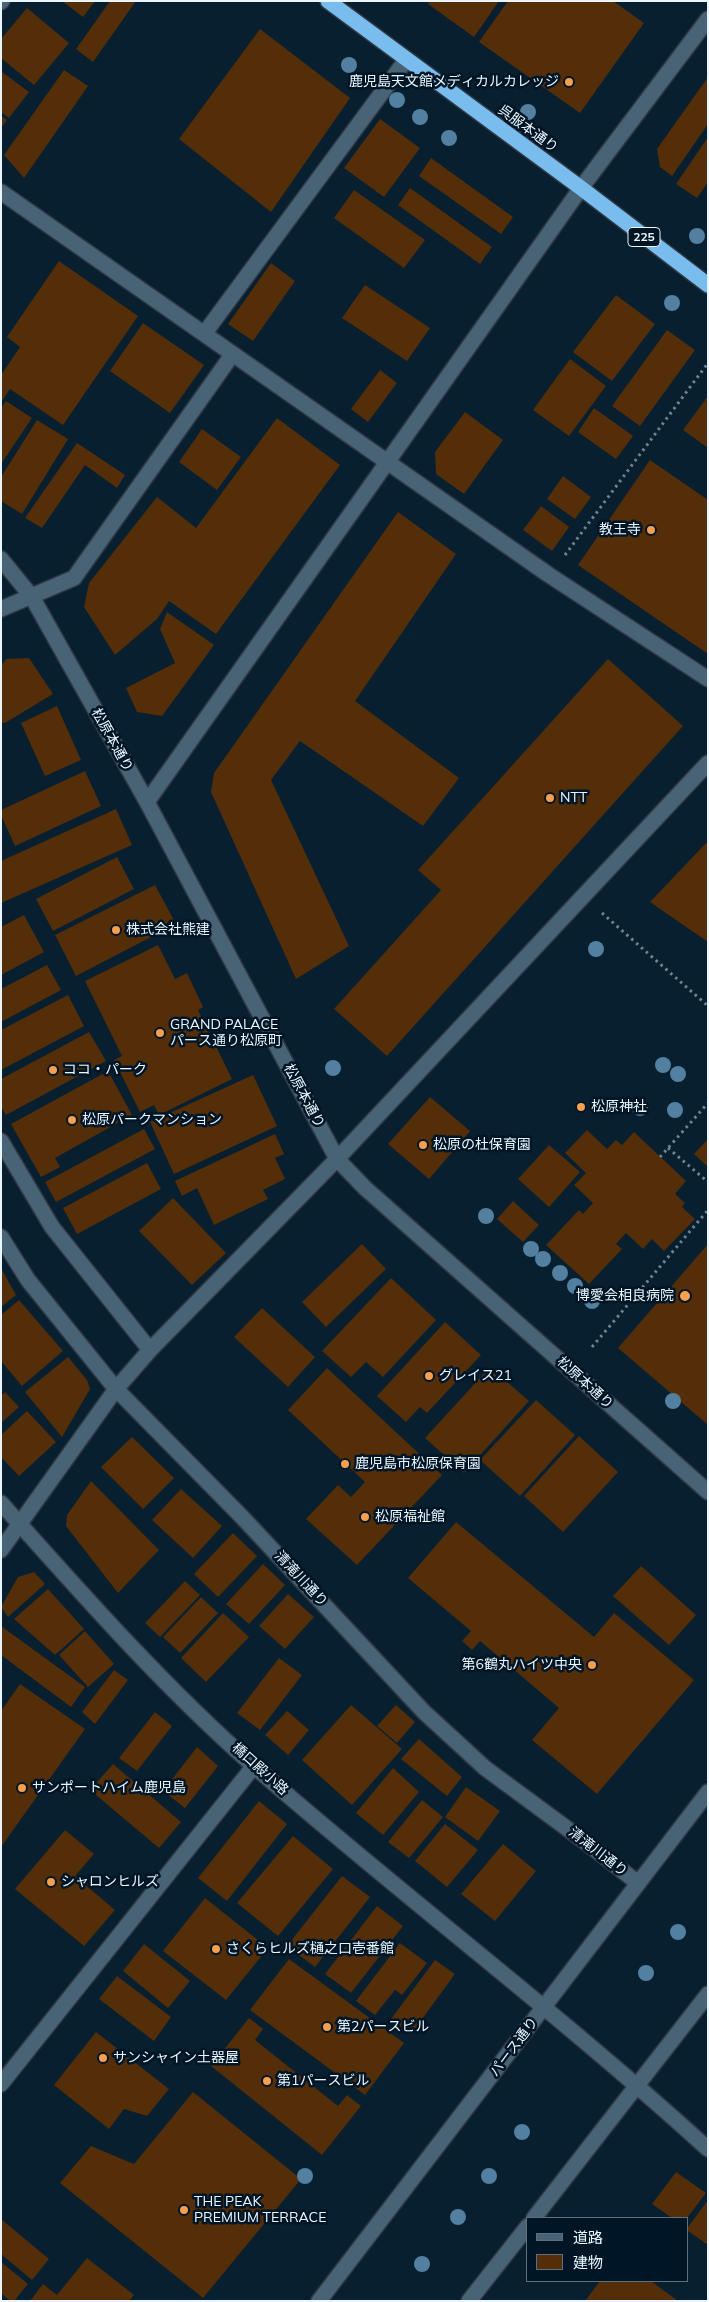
<!DOCTYPE html>
<meta charset="utf-8">
<style>
body{margin:0}
#map{position:relative;width:709px;height:2302px;overflow:hidden;background:#071f2f;font-family:Mulish,"Noto Sans JP",sans-serif}
canvas{display:block}
.frame{position:absolute;inset:0;border:2px solid #eaf6ff;pointer-events:none}
.legend{position:absolute;left:526px;top:2217px;width:162px;height:65px;box-sizing:border-box;background:#001525;border:1px solid #5e6f7c;margin:0;padding:6px 9px;list-style:none;font-size:15px;color:#eaf6ff}
.legend li{display:flex;align-items:center;gap:10px;height:25px}
.legend b{width:25px;border:1px solid #5e6f7c}
</style>
<div id="map">
<canvas width="709" height="2302"></canvas>
<div class="frame"></div>
<ul class="legend">
<li><b style="height:6px;background:#496376"></b>道路</li>
<li><b style="height:14px;background:#532e09"></b>建物</li>
</ul>
</div>
<script>
const ctx = document.querySelector('canvas').getContext('2d');
ctx.lineJoin = 'round';
function paint(path, color) {
  ctx.fillStyle = color;
  ctx.fill(path, 'evenodd');
}
function trace(path, color, width, dash) {
  ctx.strokeStyle = color;
  ctx.lineWidth = width;
  ctx.lineCap = dash ? 'butt' : 'round';
  ctx.setLineDash(dash || []);
  ctx.stroke(path);
}
function write(font, color, halo, rows, align = 'center') {
  ctx.font = font + ' Mulish,"Noto Sans JP",sans-serif';
  ctx.lineWidth = 5;
  ctx.setLineDash([]);
  ctx.textBaseline = 'middle';
  ctx.strokeStyle = halo;
  ctx.fillStyle = color;
  for (const [text, x, y, turn = 0] of rows) {
    ctx.save();
    ctx.translate(x, y);
    ctx.rotate((+turn || 0) * Math.PI / 180);
    ctx.textAlign = isNaN(turn) ? turn : align;
    if (halo) ctx.strokeText(text, 0, 0);
    ctx.fillText(text, 0, 0);
    ctx.restore();
  }
}
paint(new Path2D(`
 M62,1H95L83,17Z
 M110,1H136L93,62L76,49Z
 M430,1H499L474,37L428,4Z
 M508,1H613L644,23L580,113L479,42Z
 M27,8L69,43L34,85L1,58V39Z
 M260,29L350,98L271,212L179,139Z
 M64,70L88,86L24,178L4,155Z
 M1,71L29,92L9,118L1,112Z
 M708,77V124L672,176L660,167L657,149Z
 M1,116L7,120L1,128Z
 M380,119L420,148L384,197L344,168Z
 M708,137V182L697,198L676,184Z
 M431,158L513,217L501,234L419,176Z
 M410,188L492,247L480,264L398,205Z
 M354,190L425,240L404,268L334,218Z
 M59,261L138,316L63,425L10,389L1,402V375L20,347L7,337Z
 M271,263L295,281L253,341L228,324Z
 M365,285L430,328L407,361L342,318Z
 M616,295L655,324L612,381L573,352Z
 M143,323L204,365L170,413L110,371Z
 M667,330L695,350L640,426L612,406Z
 M570,359L606,386L569,436L533,410Z
 M380,370L397,383L368,422L351,409Z
 M708,396V448L683,430Z
 M6,401L32,418L1,464V408Z
 M594,408L633,436L616,459L578,432Z
 M465,412L503,440L464,494L436,474L435,452Z
 M277,418L340,465L216,634L169,601L157,619L115,655L84,607L89,583L157,497L196,528Z
 M37,420L68,439L22,514L1,501V477Z
 M202,429L241,457L217,490L179,462Z
 M77,443L125,475L117,488L85,465L42,528L25,518Z
 M650,460L708,500V654L578,565Z
 M563,476L591,497L575,519L547,499Z
 M541,506L569,527L552,551L523,530Z
 M398,512L456,554L355,701L459,778L423,826L300,741L271,780L349,946L296,979L211,792L214,773Z
 M167,612L214,645L162,716L137,712L126,688L175,663L160,629Z
 M29,658L53,694L5,723L1,722V666L6,659Z
 M608,659L683,726L387,1056L334,1009L441,890L418,870Z
 M57,706L81,760L45,776L21,723Z
 M85,771L101,806L15,846L1,815V810Z
 M116,809L132,845L1,903V861Z
 M708,841V942L650,902Z
 M117,857L134,889L53,931L36,899Z
 M155,885L176,924L76,976L55,935Z
 M24,915L44,952L1,975V927Z
 M158,945L175,979L187,973L203,1007L198,1010L232,1079L159,1115L154,1105L140,1112L114,1060L122,1056L85,981Z
 M47,965L61,990L1,1022V989Z
 M68,995L84,1026L1,1070V1030Z
 M89,1032L106,1061L6,1115L1,1107V1079Z
 M108,1071L132,1115L55,1158L60,1167L41,1177L11,1124Z
 M253,1075L277,1126L174,1174L150,1122Z
 M430,1097L470,1131L429,1179L388,1144Z
 M144,1129L155,1149L56,1202L45,1182Z
 M587,1130L607,1149L616,1140L622,1145L634,1132L686,1181L675,1194L685,1203L682,1207L695,1219L664,1251L652,1239L643,1249L626,1233L616,1244L622,1249L589,1284L546,1245L579,1210L583,1214L593,1203L574,1185L586,1173L565,1153Z
 M275,1134L284,1154L275,1158L285,1179L263,1190L268,1199L214,1225L197,1188L182,1196L175,1181Z
 M708,1139V1167L694,1154Z
 M549,1145L580,1172L549,1207L518,1179Z
 M147,1163L161,1189L77,1234L63,1208Z
 M173,1198L226,1253L192,1285L139,1231Z
 M513,1201L539,1225L523,1242L497,1219Z
 M362,1244L386,1269L326,1327L302,1302Z
 M708,1244V1425L618,1348Z
 M1,1268L16,1295L1,1307Z
 M391,1278L436,1320L383,1377L366,1362L351,1377L322,1351Z
 M19,1300L63,1351L22,1386L1,1361V1315Z
 M262,1308L315,1357L288,1387L234,1337Z
 M445,1322L481,1355L427,1413L420,1407L406,1422L377,1396Z
 M68,1357L87,1380L90,1389L62,1437L25,1392Z
 M490,1367L529,1401L464,1473L425,1438Z
 M327,1368L442,1475L357,1565L306,1519L338,1485L351,1497L365,1482L288,1410Z
 M5,1392L19,1407L1,1423V1396Z
 M536,1400L575,1435L520,1496L480,1460Z
 M27,1411L56,1442L19,1476L1,1457V1435Z
 M579,1436L618,1472L563,1532L524,1496Z
 M132,1437L174,1478L143,1509L101,1467Z
 M91,1481L159,1550L118,1593L66,1526L67,1515Z
 M181,1489L222,1526L193,1558L152,1520Z
 M456,1522L594,1637L614,1613L694,1680L597,1794L532,1740L559,1708L480,1641L472,1650L462,1641L471,1631L408,1578Z
 M233,1533L257,1556L218,1597L194,1574Z
 M263,1564L285,1585L249,1624L226,1604Z
 M641,1566L696,1615L669,1645L613,1596Z
 M34,1572L45,1584L8,1617L1,1607L18,1577Z
 M185,1581L200,1595L160,1637L145,1623Z
 M48,1589L84,1629L55,1655L14,1619Z
 M288,1594L314,1617L285,1649L259,1626Z
 M201,1597L218,1613L180,1653L163,1637Z
 M223,1613L249,1637L206,1682L181,1658Z
 M1,1626L85,1687L71,1707L1,1655Z
 M85,1631L114,1664L88,1687L59,1655Z
 M279,1658L302,1675L260,1730L237,1713Z
 M114,1670L128,1680L95,1724L82,1712Z
 M20,1684L85,1729L1,1847V1711Z
 M351,1705L402,1749L352,1805L302,1760Z
 M396,1705L415,1722L397,1743L377,1726Z
 M287,1711L309,1730L288,1755L265,1735Z
 M155,1712L172,1726L137,1771L119,1758Z
 M419,1739L462,1777L447,1796L401,1759Z
 M197,1747L218,1766L185,1808L163,1791Z
 M113,1764L181,1822L159,1848L90,1790Z
 M393,1768L419,1792L383,1835L356,1813Z
 M466,1787L500,1811L478,1841L445,1817Z
 M422,1800L443,1817L409,1858L388,1842Z
 M259,1801L287,1824L227,1901L198,1878Z
 M445,1824L478,1850L447,1887L415,1861Z
 M65,1830L94,1854L75,1876L115,1910L84,1946L15,1889Z
 M293,1836L333,1869L278,1936L237,1903Z
 M503,1844L536,1871L495,1921L461,1894Z
 M342,1876L370,1897L315,1967L287,1946Z
 M205,1898L268,1948L226,2000L163,1951Z
 M377,1906L403,1926L351,1993L325,1974Z
 M400,1943L427,1963L402,1995L395,1990L375,2015L356,2001Z
 M144,1944L190,1981L168,2008L123,1971Z
 M289,1959L404,2043L365,2095L250,2010Z
 M435,1960L455,1974L411,2034L391,2019Z
 M117,1976L171,2017L154,2041L99,1999Z
 M249,2018L263,2029L255,2040L338,2106L347,2095L361,2106L322,2155L211,2066Z
 M96,2032L169,2089L147,2116L124,2109L109,2129L54,2085Z
 M193,2092L301,2179L203,2298L60,2183L91,2146L134,2164Z
 M676,2172L706,2193L687,2218H672L652,2204Z
 M708,2200V2245L688,2231V2227Z
 M1,2219L49,2259L32,2280L1,2254Z
 M87,2258L134,2295L129,2301H30L43,2284L57,2295Z
 M1,2262L28,2284L14,2301H10L1,2293Z
 M600,2281H651L678,2301H585Z`), '#532e09');
const minor = new Path2D(`
 M1,2L2,1
 M1,192L549,575L708,679
 M204,334L406,60
 M1,559L32,597L147,802L337,1159L365,1188L708,1492
 M1,609L74,578L232,355
 M147,802L581,188L708,19
 M1,1141L52,1227L150,1350
 M1,1237L28,1280L116,1389L243,1518L424,1712L485,1768L584,1841L638,1883
 M1,1503C82,1594 163,1686 255,1767C404,1897 562,2016 708,2149
 M1,1550L116,1389L150,1350L337,1159L708,763
 M1,2084L254,1766
 M534,2218L708,1994
 M319,2301L708,1792
 M469,2301L528,2226`);
const highway = new Path2D(`
 M328,1L581,188L708,285`);
trace(minor, '#2f3845', 18);
trace(highway, '#2f3845', 18);
trace(new Path2D(`
 M565,555L708,363
 M602,913L708,1006
 M668,1148L708,1182
 M660,1157L708,1103
 M592,1347L708,1210`), '#728491', 3, [2.5, 4]);
trace(minor, '#496376', 15);
trace(highway, '#79bdee', 15);
ctx.fillStyle = '#5380a1';
for (const [x, y] of [
 [349,65],
 [397,100],
 [528,112],
 [420,117],
 [449,138],
 [697,236],
 [672,303],
 [596,949],
 [663,1065],
 [333,1068],
 [678,1074],
 [640,1108],
 [675,1110],
 [486,1216],
 [531,1249],
 [543,1259],
 [560,1273],
 [575,1286],
 [592,1301],
 [673,1401],
 [678,1932],
 [646,1973],
 [522,2132],
 [305,2176],
 [489,2176],
 [458,2217],
 [422,2264]
]) {
  ctx.beginPath();
  ctx.arc(x, y, 8, 0, 2 * Math.PI);
  ctx.fill();
}
for (const [x, y, r, color] of [
 [569,82,5,"#f99f4d"],
 [651,530,5,"#f99f4d"],
 [550,798,5,"#f99f4d"],
 [116,930,5,"#f99f4d"],
 [160,1033,5,"#f99f4d"],
 [53,1070,5,"#f99f4d"],
 [581,1107,5,"#f99f4d"],
 [72,1120,5,"#f99f4d"],
 [423,1145,5,"#f99f4d"],
 [685,1296,6,"#f99f4d"],
 [429,1376,5,"#f99f4d"],
 [345,1464,5,"#f99f4d"],
 [365,1517,5,"#f99f4d"],
 [592,1665,5,"#f99f4d"],
 [22,1788,5,"#f99f4d"],
 [51,1882,5,"#f99f4d"],
 [216,1949,5,"#f99f4d"],
 [327,2027,5,"#f99f4d"],
 [103,2058,5,"#f99f4d"],
 [267,2081,5,"#f99f4d"],
 [184,2210,5,"#f99f4d"]
]) {
  const dot = new Path2D();
  dot.arc(x, y, r, 0, 2 * Math.PI);
  ctx.fillStyle = color;
  ctx.fill(dot);
  trace(dot, '#001525', 2);
}
for (const [x, y, w] of [
 [644,237,32]
]) {
  const box = new Path2D();
  box.roundRect(x - w / 2, y - 9.5, w, 19, 4);
  ctx.fillStyle = '#001525';
  ctx.fill(box);
  trace(box, '#eaf6ff', 1);
}
write('bold 12px', '#eaf6ff', null, [
 ["225",644,237]
]);
write('14px', '#eaf6ff', '#001525', [
 ["鹿児島天文館メディカルカレッジ",559,82,"right"],
 ["教王寺",641,530,"right"],
 ["NTT",560,798],
 ["株式会社熊建",126,930],
 ["GRAND PALACE",170,1025],
 ["パース通り松原町",170,1041],
 ["ココ・パーク",63,1070],
 ["松原神社",591,1107],
 ["松原パークマンション",82,1120],
 ["松原の杜保育園",433,1145],
 ["博愛会相良病院",674,1296,"right"],
 ["グレイス21",439,1376],
 ["鹿児島市松原保育園",355,1464],
 ["松原福祉館",375,1517],
 ["第6鶴丸ハイツ中央",582,1665,"right"],
 ["サンポートハイム鹿児島",32,1788],
 ["シャロンヒルズ",61,1882],
 ["さくらヒルズ樋之口壱番館",226,1949],
 ["第2パースビル",337,2027],
 ["サンシャイン土器屋",113,2058],
 ["第1パースビル",277,2081],
 ["THE PEAK",194,2202],
 ["PREMIUM TERRACE",194,2218]
], 'left');
write('14px', '#eaf6ff', '#001525', [
 ["呉服本通り",528,129,36],
 ["松原本通り",112,740,61],
 ["松原本通り",304,1096,62],
 ["松原本通り",585,1383,42],
 ["清滝川通り",301,1579,47],
 ["橋口殿小路",260,1769,42],
 ["清滝川通り",598,1852,38],
 ["パース通り",514,2047,-53]
]);
</script>
